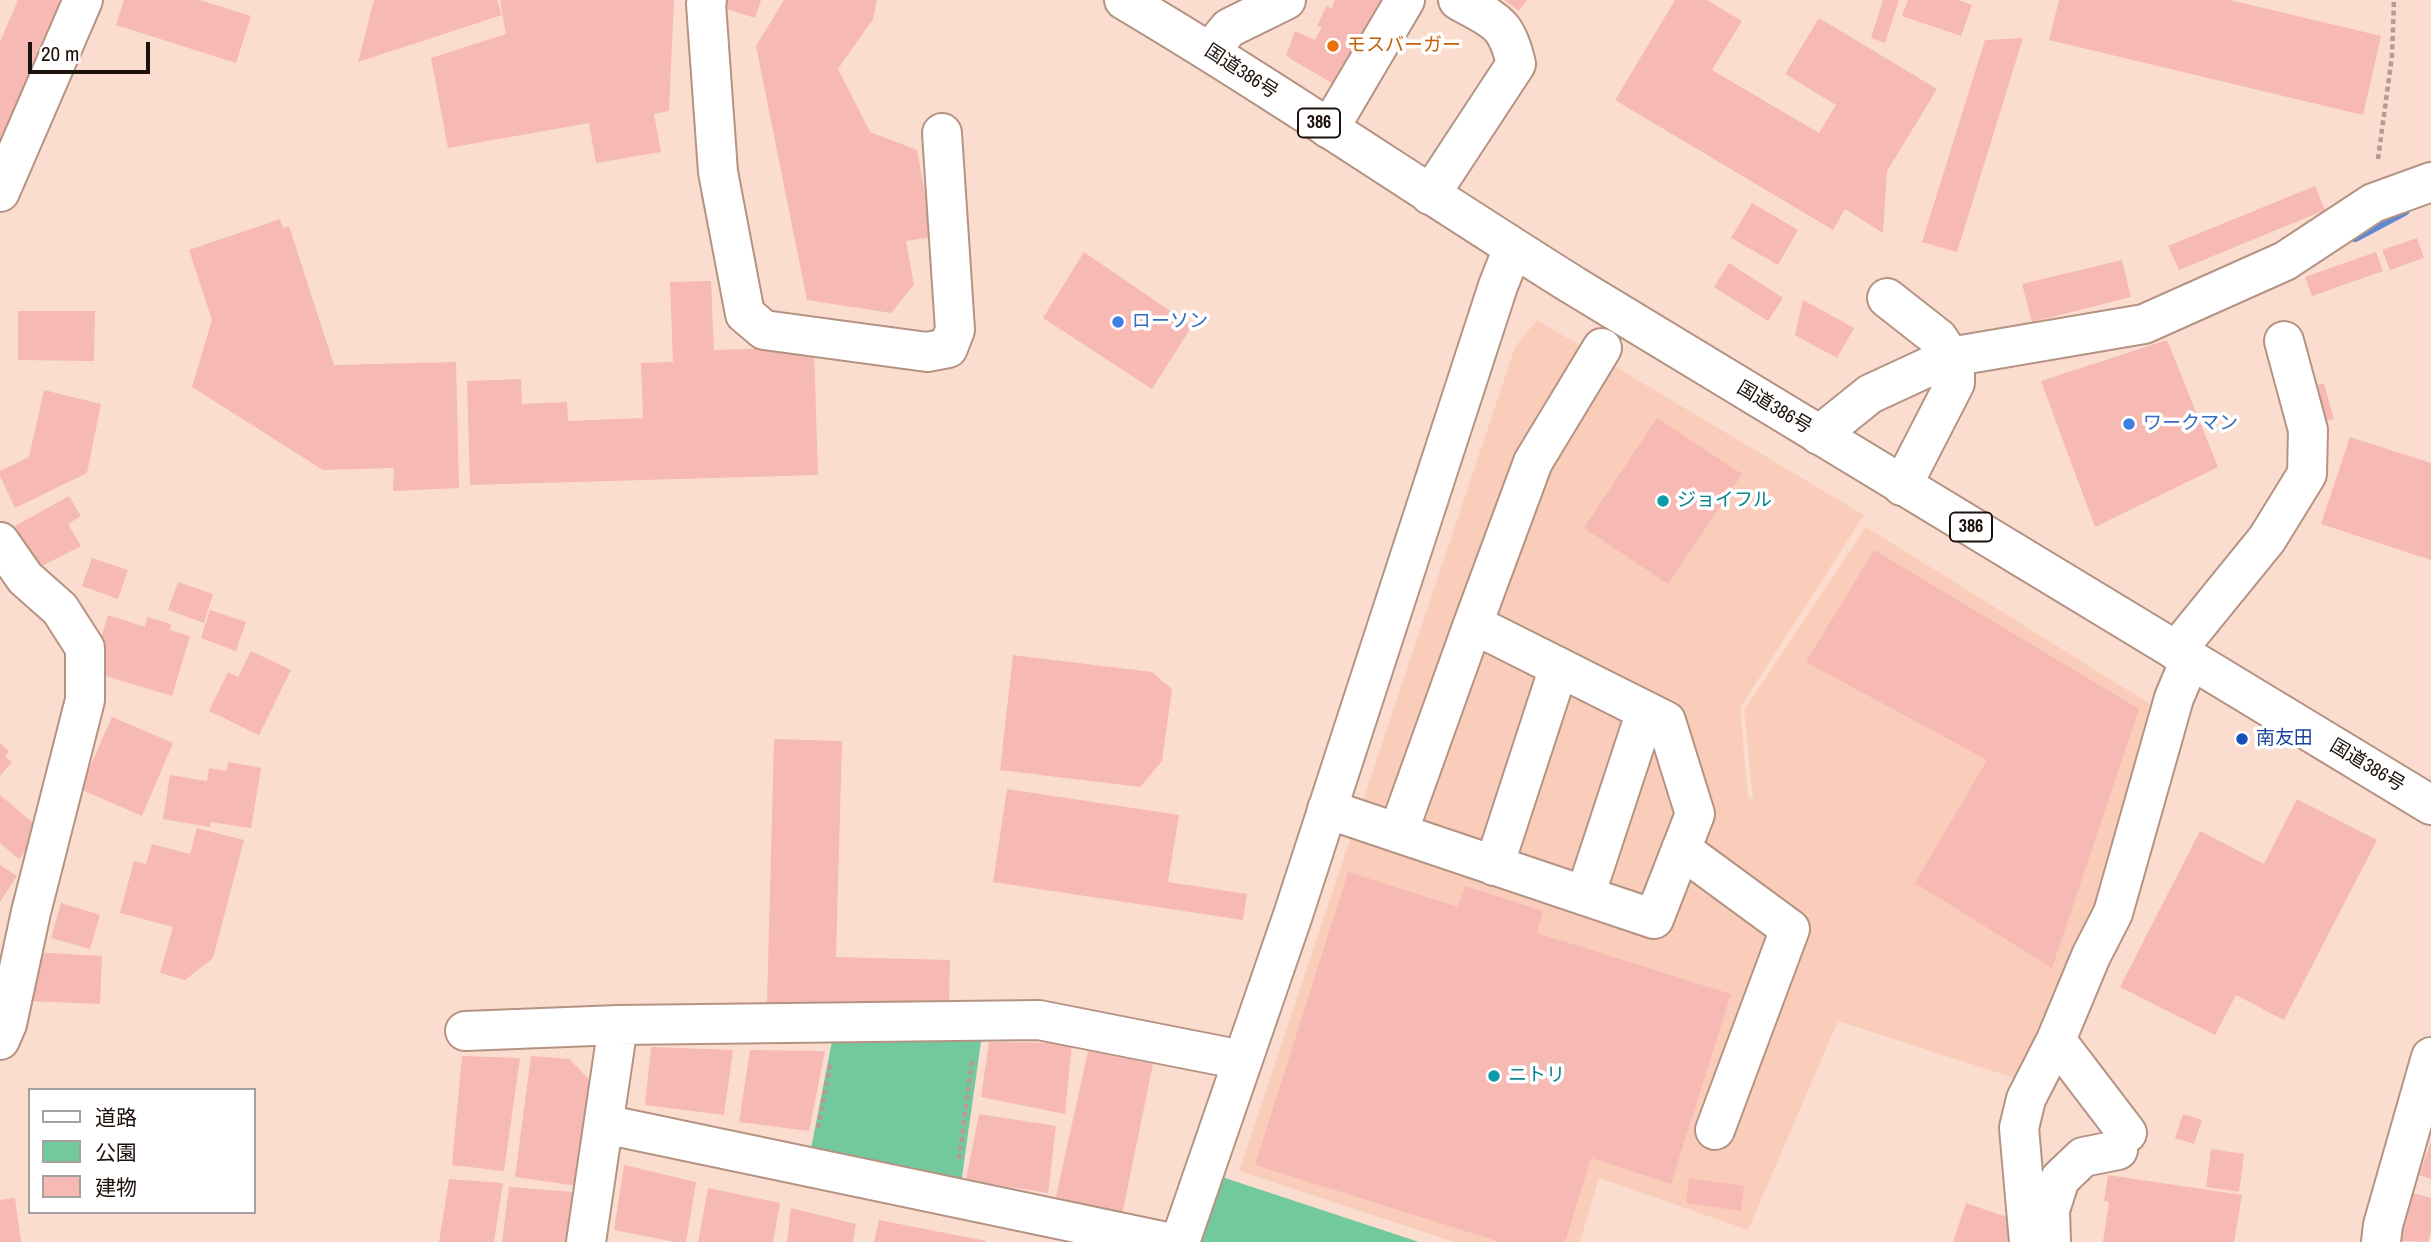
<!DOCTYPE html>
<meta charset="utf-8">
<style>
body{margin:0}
#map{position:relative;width:2431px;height:1242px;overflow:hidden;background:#fbddd0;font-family:"Archivo Narrow","Noto Sans JP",sans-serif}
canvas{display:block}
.legend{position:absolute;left:28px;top:1088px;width:228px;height:126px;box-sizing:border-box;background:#fff;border:2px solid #a5a09d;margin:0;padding:9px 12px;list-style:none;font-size:21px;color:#1d110b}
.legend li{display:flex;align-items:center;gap:14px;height:35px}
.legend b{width:35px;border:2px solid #a5a09d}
.scale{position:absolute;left:28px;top:42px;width:122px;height:32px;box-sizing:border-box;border:4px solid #1d110b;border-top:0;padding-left:9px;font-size:21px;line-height:24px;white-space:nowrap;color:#1d110b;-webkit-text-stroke:5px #fff;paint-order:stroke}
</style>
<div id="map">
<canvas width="2431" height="1242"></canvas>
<ul class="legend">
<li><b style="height:9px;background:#fff"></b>道路</li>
<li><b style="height:19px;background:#73c99e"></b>公園</li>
<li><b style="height:19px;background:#f6b9b4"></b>建物</li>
</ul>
<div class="scale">20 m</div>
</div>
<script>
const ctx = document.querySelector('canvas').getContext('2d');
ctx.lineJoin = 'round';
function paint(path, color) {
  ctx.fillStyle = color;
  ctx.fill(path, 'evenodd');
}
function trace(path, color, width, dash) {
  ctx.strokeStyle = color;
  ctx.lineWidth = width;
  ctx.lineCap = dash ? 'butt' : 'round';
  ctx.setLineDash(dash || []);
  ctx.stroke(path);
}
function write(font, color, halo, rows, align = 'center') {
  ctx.font = font + ' "Archivo Narrow","Noto Sans JP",sans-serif';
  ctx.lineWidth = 7;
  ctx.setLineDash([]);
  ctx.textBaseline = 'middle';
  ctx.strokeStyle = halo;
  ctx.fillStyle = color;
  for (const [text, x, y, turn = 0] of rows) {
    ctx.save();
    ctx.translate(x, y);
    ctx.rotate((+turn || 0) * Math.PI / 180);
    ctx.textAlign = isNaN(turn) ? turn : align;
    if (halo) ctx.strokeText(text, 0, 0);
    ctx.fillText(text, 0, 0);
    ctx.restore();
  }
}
paint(new Path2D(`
 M1537,320L1864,515L1740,708L1748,796L1753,801L1744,710L1866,527L2150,704L2100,902L2017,1079L1838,1021L1748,1230L1599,1178L1580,1242H1454L1239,1171L1515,347Z`), '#facdba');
paint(new Path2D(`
 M983,1027L960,1191L809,1159L834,1031Z
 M1222,1177L1419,1242H1199Z`), '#73c99e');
trace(new Path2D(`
 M2355,236L2404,210`), '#6089d2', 12);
paint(new Path2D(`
 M18,0H62L0,152V42Z
 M124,0H200L251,16L236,63L116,25Z
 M374,0H497L502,15L358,62Z
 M500,0H674L669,111L654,114L661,152L596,163L589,123L448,148L431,58L506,34Z
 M723,0H761L755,18L721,7Z
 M784,0H877L873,19L838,69L870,132L917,150L933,237L906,241L914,285L891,313L807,300L756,46Z
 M1335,0H1387L1342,89L1286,56L1295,31L1315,40L1322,27L1317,26L1327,5L1331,9Z
 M1504,0H1527L1519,11Z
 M1675,0H1707L1742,21L1712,70L1819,133L1836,105L1785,74L1819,18L1937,89L1887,171L1883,233L1845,209L1833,230L1615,100Z
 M1883,0H1899L1885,43L1871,38Z
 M1908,0H1959L1972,5L1961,36L1902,16Z
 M2059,0H2230L2381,36L2363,115L2049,40Z
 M2023,38L1957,252L1922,242L1985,40Z
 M2315,186L2325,210L2179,270L2168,246Z
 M1752,203L1798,230L1778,265L1731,238Z
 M280,219L283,228L289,226L334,365L456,362L459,488L393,491L394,468L323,470L192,387L212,320L189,250Z
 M2417,238L2424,258L2390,270L2382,250Z
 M1084,252L1192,326L1152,389L1043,318Z
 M2376,252L2383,271L2312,296L2305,277Z
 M2122,260L2131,297L2032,322L2022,284Z
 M1729,263L1783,298L1768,321L1714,287Z
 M711,281L714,350L814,347L818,475L470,485L467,381L521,379L522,404L567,402L568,421L643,418L641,363L673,362L670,282Z
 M1803,300L1854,328L1837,358L1795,335Z
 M18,311H95L94,361L18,360Z
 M2167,340L2218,467L2095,527L2041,381Z
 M2324,383L2334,419L2324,421L2315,386Z
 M44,390L101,404L87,473L15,508L0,476V471L29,457Z
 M1657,418L1742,474L1668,584L1584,528Z
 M2350,437L2431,463V560L2321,524Z
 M69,496L81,516L68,524L81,546L38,568L15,526Z
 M1874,550L2139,709L2052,968L1915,883L1987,760L1806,662Z
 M92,558L128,570L118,599L82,586Z
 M178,582L213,594L204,623L168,610Z
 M210,610L246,622L236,651L201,638Z
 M108,615L145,627L147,617L171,624L170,630L190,636L172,696L99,674L94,660Z
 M251,651L291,670L259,735L209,711L228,672L238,677Z
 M1013,655L1152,672L1172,689L1162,761L1140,787L1000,770Z
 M112,717L173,743L142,816L80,789Z
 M774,739L842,741L836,957L950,960L949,1009L767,1004Z
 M0,743L9,751L5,756L12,762L0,776Z
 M228,762L261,768L251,828L211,822L210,827L163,819L170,775L207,781L209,768L227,771Z
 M1007,789L1179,815L1168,882L1247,894L1243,920L993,882Z
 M0,795L43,831L19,859L0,843Z
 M2297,799L2377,840L2284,1020L2236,995L2215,1035L2120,987L2200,831L2264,864Z
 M197,828L244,840L213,958L185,980L160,973L173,927L120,913L134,861L146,864L152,844L190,854Z
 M0,865L17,876L0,902Z
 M1348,872L1458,907L1465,886L1543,911L1537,933L1731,994L1671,1184L1591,1158L1565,1242H1500L1255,1165Z
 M61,903L100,915L90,949L51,938Z
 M32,952L102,956L100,1004L29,1001Z
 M989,1042L1072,1043L1065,1114L981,1097Z
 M651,1047L733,1050L724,1115L645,1105Z
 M750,1050L825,1051L809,1131L739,1122Z
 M1088,1051L1153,1064L1122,1215L1055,1201Z
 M462,1056L520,1058L504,1171L452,1165Z
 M531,1056L569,1059L590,1080L578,1186L515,1177Z
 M979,1114L1056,1126L1048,1193L966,1180Z
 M2183,1114L2202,1120L2194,1144L2175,1138Z
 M2431,1141V1179L2419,1175Z
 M2211,1149L2244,1154L2239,1192L2206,1187Z
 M624,1165L696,1182L686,1242H675L614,1230Z
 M2108,1175L2242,1195L2234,1242H2103L2109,1202L2104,1201Z
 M1689,1178L1744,1186L1741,1211L1686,1203Z
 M449,1179L503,1183L494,1242H439Z
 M509,1187L573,1192L566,1242H502Z
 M708,1188L780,1203L773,1242H698Z
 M2413,1193L2431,1198V1231L2428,1242L2400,1241Z
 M15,1198L21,1242H0V1200Z
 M1966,1203L2013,1219L2008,1237L2021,1242H1953Z
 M791,1208L856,1224L853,1242H787Z
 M879,1220L986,1241V1242H874Z`), '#f6b9b4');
const minor = new Path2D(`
 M707,0L706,4L718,172L745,314L764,330L927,352L948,348L955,330L942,133
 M1210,51L1229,28L1286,0
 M1329,129L1405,0
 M0,192L83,0
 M1430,195L1516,64C1506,20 1494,21 1458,0
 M1887,298L1938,338L1955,364V383L1902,486
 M1819,435L1870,394L1950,357L2144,324L2285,261L2373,203L2431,182
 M0,542L25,578L60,609L85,648V700L31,912L7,1024L0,1040
 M1473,624L1533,462L1602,348
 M2176,651L2267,539L2307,474L2308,430L2284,341
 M1327,809L1654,919L1695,814L1666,721L1473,624L1398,833
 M1681,849L1790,929L1715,1130
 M1494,866L1559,667
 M1585,896L1646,711
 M465,1031L618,1025
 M604,1124L1167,1242
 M2127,1133L2056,1040L2091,956L2113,913L2174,698L2190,660
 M586,1242L618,1025L1039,1020L1242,1060
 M1180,1242L1293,915L1498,286L1513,248
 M2029,1242L2019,1128L2026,1099L2056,1040
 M2051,1242L2050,1210L2060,1179L2083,1157L2118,1150
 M2381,1242L2383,1225L2431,1057`);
const highway = new Path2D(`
 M1124,0C1277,91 1424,192 1576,287L2431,805`);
trace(minor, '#b59383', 42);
trace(highway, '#b59383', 42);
trace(new Path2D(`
 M2378,159L2392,56L2394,0
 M818,1128L831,1061
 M959,1159L972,1060`), '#b59c91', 4.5, [5, 3.5]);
trace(minor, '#fff', 38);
trace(highway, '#fff', 38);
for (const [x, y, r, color] of [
 [1333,46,7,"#e8710a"],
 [1118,322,7,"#3f7fe0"],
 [2129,424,7,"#3f7fe0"],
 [1663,501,7,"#0f9aa8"],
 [2242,739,7,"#1a4fb4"],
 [1494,1076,7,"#0f9aa8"]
]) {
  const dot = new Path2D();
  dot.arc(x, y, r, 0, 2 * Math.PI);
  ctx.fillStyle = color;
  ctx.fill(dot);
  trace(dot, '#fff', 2.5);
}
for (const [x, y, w] of [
 [1319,123,42],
 [1971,527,42]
]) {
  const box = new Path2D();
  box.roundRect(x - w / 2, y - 14.5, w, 29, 5);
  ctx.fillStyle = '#fff';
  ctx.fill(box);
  trace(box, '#1d110b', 2);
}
write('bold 18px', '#1d110b', null, [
 ["386",1319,123],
 ["386",1971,527]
]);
write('19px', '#c56008', '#fff', [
 ["モスバーガー",1347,46]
], 'left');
write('19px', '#1d110b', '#fff', [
 ["国道386号",1241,72,33],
 ["国道386号",1774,408,31],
 ["国道386号",2367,766,31]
]);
write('19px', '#366cbe', '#fff', [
 ["ローソン",1132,322],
 ["ワークマン",2143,424]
], 'left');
write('19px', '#0d838f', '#fff', [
 ["ジョイフル",1677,501],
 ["ニトリ",1508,1076]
], 'left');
write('19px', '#164399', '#fff', [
 ["南友田",2256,739]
], 'left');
</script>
